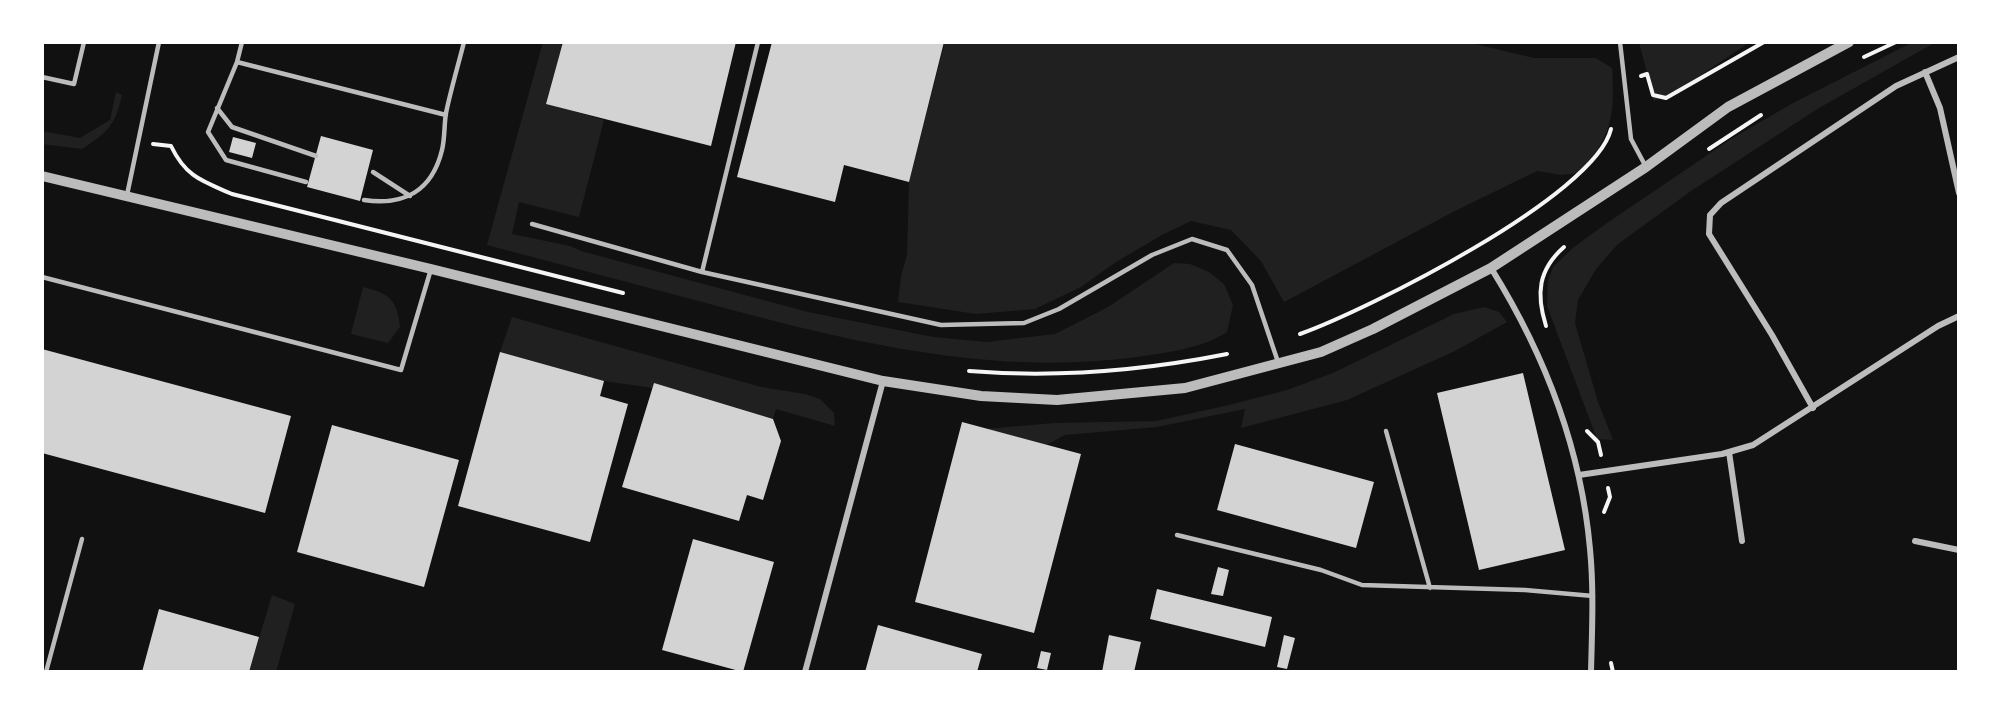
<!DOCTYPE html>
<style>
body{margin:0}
#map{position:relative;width:2001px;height:714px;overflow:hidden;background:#111;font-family:"Work Sans",sans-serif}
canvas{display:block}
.frame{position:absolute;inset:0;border:44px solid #fff;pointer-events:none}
</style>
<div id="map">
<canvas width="2001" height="714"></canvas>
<div class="frame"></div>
</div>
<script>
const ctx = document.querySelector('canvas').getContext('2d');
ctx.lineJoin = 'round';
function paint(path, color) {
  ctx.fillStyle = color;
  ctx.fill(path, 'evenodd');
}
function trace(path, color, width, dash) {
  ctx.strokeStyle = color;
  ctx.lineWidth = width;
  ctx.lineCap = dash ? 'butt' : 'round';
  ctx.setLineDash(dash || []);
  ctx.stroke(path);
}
paint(new Path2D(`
 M543,42H563L546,103L604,120L579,217L519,202L512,234L570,246L581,251L808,312L933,337L987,342L1055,334L1108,307L1174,263L1190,264L1209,272L1224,284L1233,305L1227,332C1201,349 1168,352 1137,357C991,377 846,341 706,303C633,284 560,264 487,245Z
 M945,42H1466L1534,58H1596L1612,68C1615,116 1612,135 1580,173L1561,175L1537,171L1453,212L1284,302L1261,261L1231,230L1191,221L1162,235L1116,262L1081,287L1035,309L976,314L898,302L901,276L907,255L909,182Z
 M1639,42H1750L1679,90L1654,101Z
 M1913,42H1936L1819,108L1691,191L1618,244L1596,269L1578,300L1575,323L1598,402L1613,440L1597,439L1547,306L1548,281L1553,267L1574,247L1607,223L1731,139L1793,103Z
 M116,92L122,95C115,126 108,132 82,149L42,144V131L80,138L110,120Z
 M363,287C389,294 397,298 400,327L388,343L351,334Z
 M1484,307L1499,312L1507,322L1455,351L1347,400L1241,428L1245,409L1157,427L1065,435L1046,445L985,429L1054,423L1156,421L1229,405L1287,390L1333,373L1454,314Z
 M512,317L761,387L805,394L820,399L834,413L835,426L776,409L773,419L653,388L604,381L500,352Z
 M272,595L295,604L276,672H249Z`), '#202020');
paint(new Path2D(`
 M563,42H736L711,146L546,104Z
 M772,42H944L909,182L844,165L835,202L737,177Z
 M321,136L373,150L360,201L307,187Z
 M233,137L256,143L252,158L229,152Z
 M42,349L291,416L265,513L42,453Z
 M500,352L604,381L600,396L628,404L590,542L458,506Z
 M1523,373L1565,550L1479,570L1437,393Z
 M654,383L773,419L781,441L763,500L747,495L739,521L622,487Z
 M962,422L1081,454L1034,633L915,602Z
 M332,425L459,460L424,587L297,552Z
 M1235,444L1374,482L1356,548L1217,510Z
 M693,539L774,562L743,672L662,650Z
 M1218,567L1229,570L1223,596L1211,594Z
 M1157,589L1272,617L1265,647L1150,619Z
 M159,609L259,637L249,672H142Z
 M878,625L982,654L977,672H865Z
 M1109,635L1141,642L1134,672H1102Z
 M1284,635L1295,638L1287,669L1277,667Z
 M1041,651L1051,653L1047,670L1037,668Z`), '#d3d3d3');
trace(new Path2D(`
 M1864,57L1896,42
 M1641,76L1647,74L1653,95L1666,98L1764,42
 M153,144L171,146C186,177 202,181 232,194L623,293
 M1709,149L1761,115
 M1546,326C1536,294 1538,270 1564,247
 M1300,334C1367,310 1595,196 1611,129
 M969,371C1056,378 1141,371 1227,354
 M1587,431L1598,442L1601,455
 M1604,512L1610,497L1608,488
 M1611,663L1613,672`), '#f5f5f5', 4);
trace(new Path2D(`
 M242,42L237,62L208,132L226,160L306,182
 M1620,42L1631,139L1646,167
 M237,62L446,115
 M42,77L74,84L84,42
 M217,108L232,127L316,156
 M373,172L410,196
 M127,195L159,42
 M364,200C404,206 432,191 442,150C445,138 444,125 446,113C451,89 458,66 464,42
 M532,224L702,272L941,325L1024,323L1059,309L1152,255L1192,239L1227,250L1252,285L1278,362
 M702,272L758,42
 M42,277L401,370L431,269
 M1386,431L1430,588
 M1177,535L1321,570L1362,585L1525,590L1593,596
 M46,672L82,539`), '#bcbcbc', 4.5);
trace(new Path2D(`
 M1925,72L1940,108L1959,193
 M1491,268C1544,353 1581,449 1590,549C1594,590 1592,631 1591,672
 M1813,408L1772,335L1709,234L1710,215L1721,203L1896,86L1959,57
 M1729,452L1742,541
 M1579,475L1722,454L1753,445L1938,326L1959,316
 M1915,541L1959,550
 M805,672L883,381`), '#bcbcbc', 6);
trace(new Path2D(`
 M42,176L431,269L883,381L981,396L1057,400L1185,388L1321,352L1373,329L1491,268L1646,167L1728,107L1849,42`), '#bcbcbc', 10);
</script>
